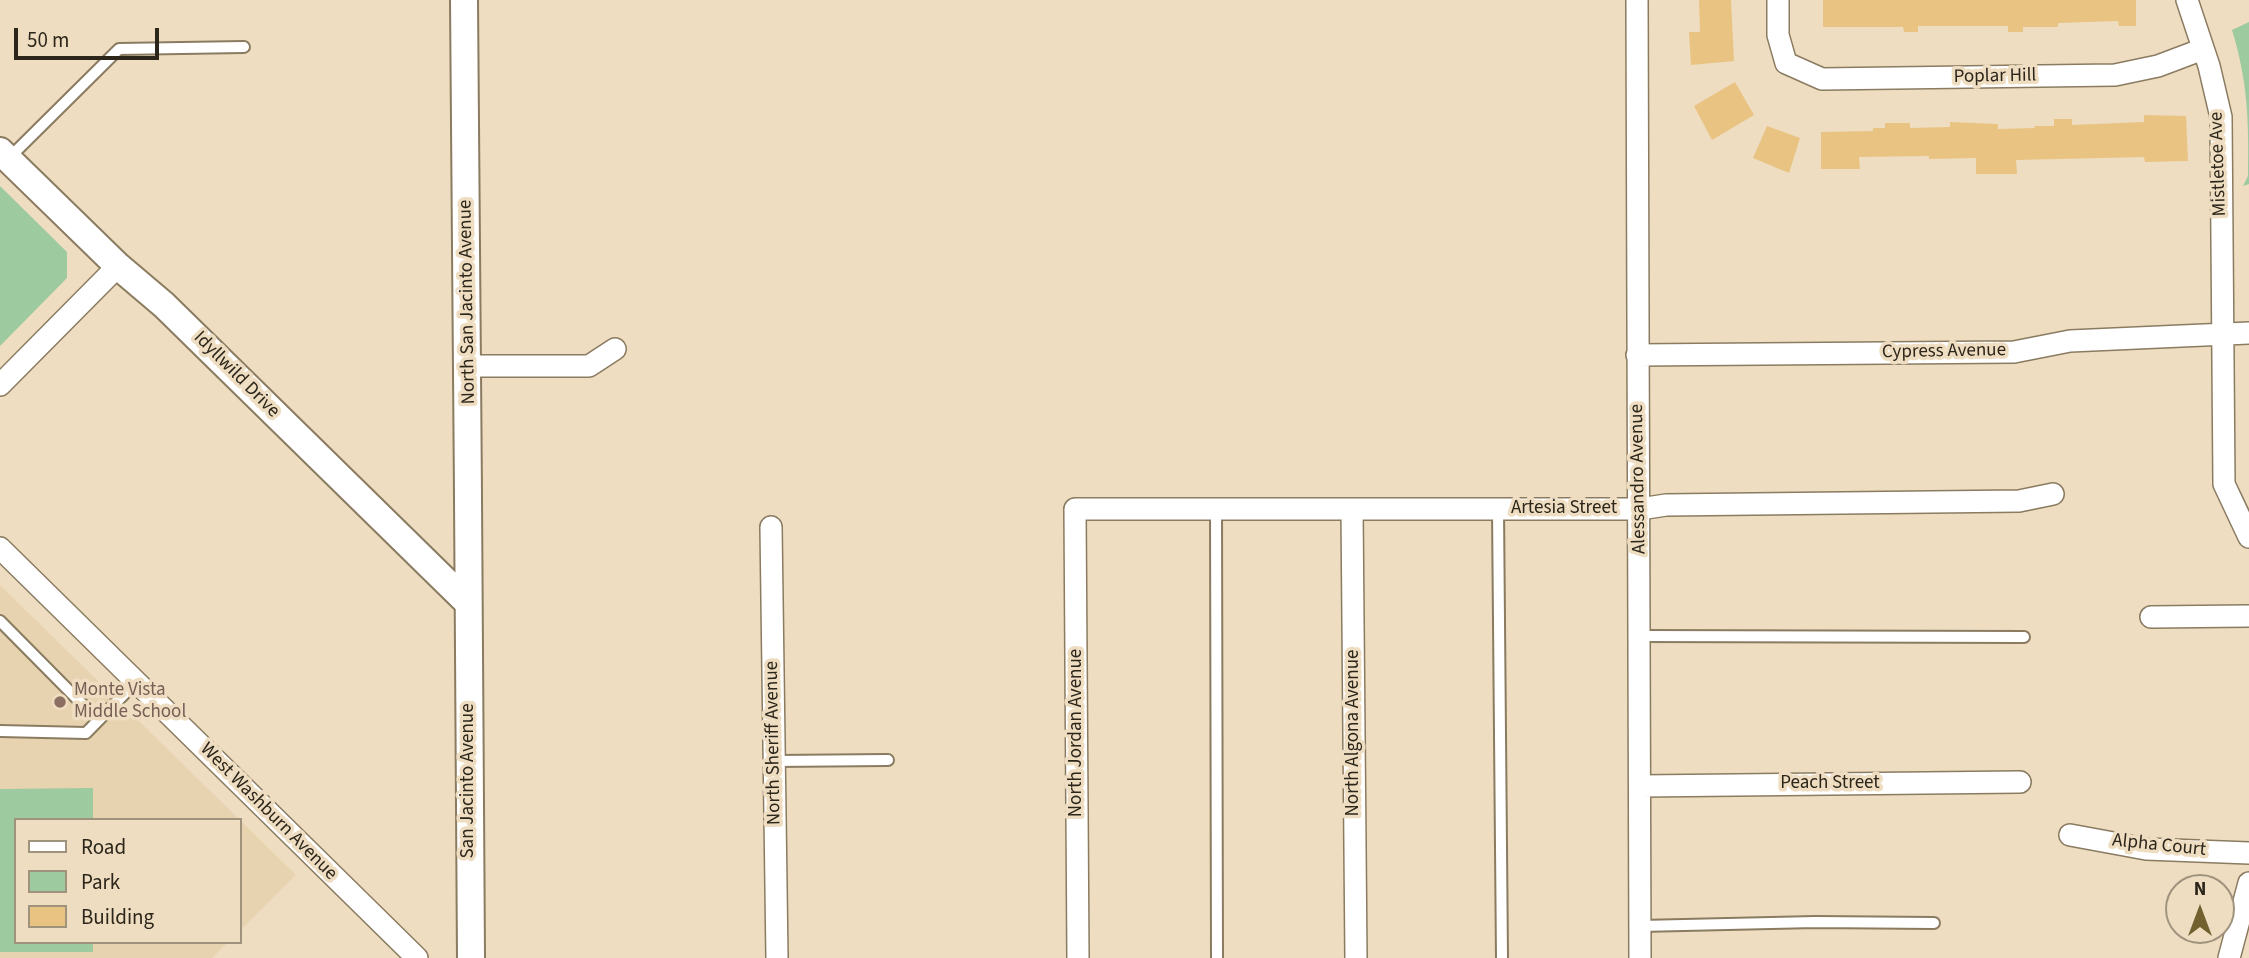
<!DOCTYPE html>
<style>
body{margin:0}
#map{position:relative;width:2249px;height:958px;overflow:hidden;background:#eeddc1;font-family:"Source Sans 3",sans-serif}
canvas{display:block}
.legend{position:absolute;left:14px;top:818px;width:228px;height:126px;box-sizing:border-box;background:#eeddc1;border:2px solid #a0937e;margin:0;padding:9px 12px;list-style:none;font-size:21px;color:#2b251a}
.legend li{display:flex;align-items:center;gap:14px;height:35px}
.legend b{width:35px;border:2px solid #a0937e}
.north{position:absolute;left:2165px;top:874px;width:70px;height:70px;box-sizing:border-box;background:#eeddc1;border:2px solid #a0937e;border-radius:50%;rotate:0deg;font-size:19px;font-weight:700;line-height:28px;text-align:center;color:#2b251a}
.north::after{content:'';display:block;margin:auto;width:24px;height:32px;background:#72602e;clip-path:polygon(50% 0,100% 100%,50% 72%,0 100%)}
.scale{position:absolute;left:14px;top:28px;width:145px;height:32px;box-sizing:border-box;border:4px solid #2b251a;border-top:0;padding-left:9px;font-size:21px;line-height:24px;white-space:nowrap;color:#2b251a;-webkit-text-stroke:5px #eeddc1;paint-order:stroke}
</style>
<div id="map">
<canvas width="2249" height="958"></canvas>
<ul class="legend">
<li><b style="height:9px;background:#fff"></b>Road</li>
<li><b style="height:19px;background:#9dca9e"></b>Park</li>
<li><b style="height:19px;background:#e9c382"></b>Building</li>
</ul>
<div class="north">N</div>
<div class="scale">50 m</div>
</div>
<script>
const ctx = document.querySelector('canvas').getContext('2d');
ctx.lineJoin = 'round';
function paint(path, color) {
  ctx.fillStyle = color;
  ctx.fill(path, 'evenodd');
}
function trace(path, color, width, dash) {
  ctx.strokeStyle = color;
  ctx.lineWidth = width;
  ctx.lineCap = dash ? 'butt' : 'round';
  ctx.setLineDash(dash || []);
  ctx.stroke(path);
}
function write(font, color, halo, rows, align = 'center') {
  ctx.font = font + ' "Source Sans 3",sans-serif';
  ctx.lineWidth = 7;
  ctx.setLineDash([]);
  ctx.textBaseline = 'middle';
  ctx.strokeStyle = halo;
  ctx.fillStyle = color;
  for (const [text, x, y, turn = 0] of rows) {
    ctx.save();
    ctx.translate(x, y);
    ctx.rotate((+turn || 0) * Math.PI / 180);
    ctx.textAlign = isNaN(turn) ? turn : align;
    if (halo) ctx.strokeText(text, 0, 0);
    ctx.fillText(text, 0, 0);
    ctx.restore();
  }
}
paint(new Path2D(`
 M0,585L296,875L240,931V820H16V942H228L212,958H0Z`), '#e8d3b0');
paint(new Path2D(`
 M2249,22V184L2243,186L2248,176C2249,122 2248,82 2232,30Z
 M0,186L67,252V278L0,346Z
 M93,788V820H16V942H93V952H0V789Z`), '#9dca9e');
paint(new Path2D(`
 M1699,0H1731L1734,61L1691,65L1689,32H1700Z
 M1823,0H2136V26H2119L2118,21L2058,23V27H2023V32H2008V26H1918V32H1904L1903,27H1823Z
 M1735,82L1754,115L1712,140L1694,106Z
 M2144,115L2186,116L2188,161L2145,162L2144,157L2016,160L2017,174H1976V158L1929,159V156L1859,157L1860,169H1821V132L1873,131V128H1885V123H1910V128L1950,127V122L1998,124V129L2035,128L2034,126H2054V119H2072V125L2144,122Z
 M1767,126L1800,138L1789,173L1753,158Z`), '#e9c382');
const service = new Path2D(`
 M8,159L119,49L244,47
 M1216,509L1217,958
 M1498,509L1502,958
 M0,621L98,720
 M1640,636L2024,637
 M0,731L86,733L136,682
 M775,761L888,760
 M1640,926L1815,922L1934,923`);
const minor = new Path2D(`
 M1637,0L1640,958
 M1778,0V35L1786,63L1822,79L2115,75L2158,66L2203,49
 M2187,0L2209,66L2221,117L2224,484L2249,537
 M1637,355L2014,352L2070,341L2249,333
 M469,366H589L615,349
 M0,385L118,266
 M1352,509L1356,958
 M771,527L777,958
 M0,548L417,958
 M2151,617L2249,616
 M1641,786L2020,782
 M2070,835L2146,849L2249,853
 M1078,958L1075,509H1640L1666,505L2019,501L2053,494
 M2229,958L2249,883`);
const tertiary = new Path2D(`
 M464,0C468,319 468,639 471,958
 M0,151L118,266L164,305L468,603`);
trace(service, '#8a7b61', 14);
trace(minor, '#8a7b61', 24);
trace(tertiary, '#8a7b61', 30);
trace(service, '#fff', 10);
trace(minor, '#fff', 21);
trace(tertiary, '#fff', 26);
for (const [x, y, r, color] of [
 [60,702,7,"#8d6e63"]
]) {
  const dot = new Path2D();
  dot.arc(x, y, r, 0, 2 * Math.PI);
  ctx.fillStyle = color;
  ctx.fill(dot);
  trace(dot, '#eeddc1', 2.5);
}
write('19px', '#2b251a', '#eeddc1', [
 ["Poplar Hill",1995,77,-1],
 ["Mistletoe Ave",2219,164,-92],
 ["North San Jacinto Avenue",468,302,-91],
 ["Cypress Avenue",1944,352,-1],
 ["Idyllwild Drive",236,375,45],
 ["Alessandro Avenue",1639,479,-91],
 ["Artesia Street",1564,509],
 ["North Jordan Avenue",1077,733,-90],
 ["North Algona Avenue",1354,733,-90],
 ["North Sheriff Avenue",774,743,-91],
 ["San Jacinto Avenue",469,781,-90],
 ["Peach Street",1830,784],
 ["West Washburn Avenue",268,812,45],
 ["Alpha Court",2159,846,6]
]);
write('19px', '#785e54', '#eeddc1', [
 ["Monte Vista",74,691],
 ["Middle School",74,713]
], 'left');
</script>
